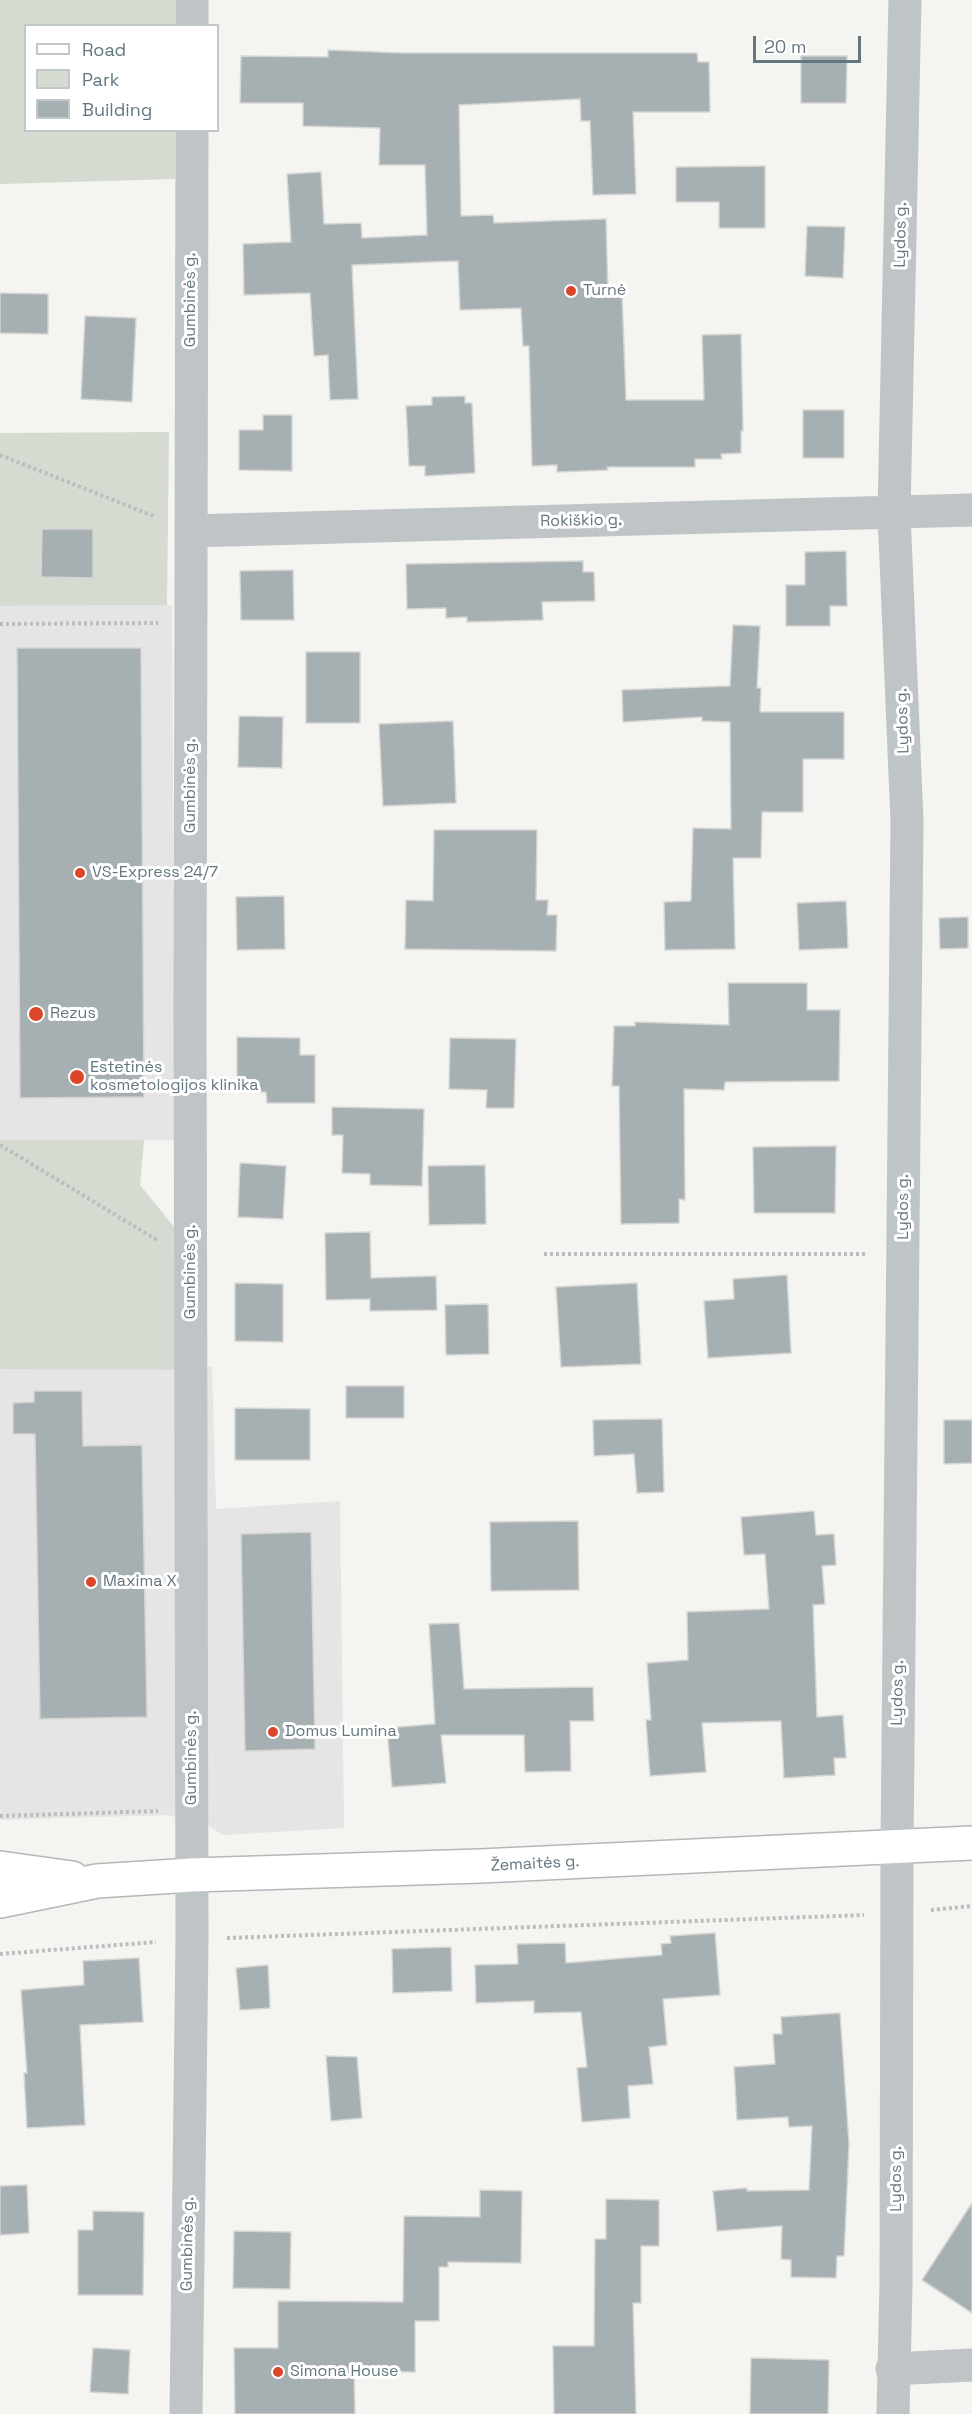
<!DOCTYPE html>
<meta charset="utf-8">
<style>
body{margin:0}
#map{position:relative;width:972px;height:2414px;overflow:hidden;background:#f4f4f0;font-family:"Space Grotesk",sans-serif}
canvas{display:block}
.legend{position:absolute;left:24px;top:24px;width:195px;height:108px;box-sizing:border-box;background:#fff;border:2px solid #c1c8cc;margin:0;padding:8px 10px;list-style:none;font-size:18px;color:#647680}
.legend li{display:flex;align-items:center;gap:12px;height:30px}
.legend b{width:30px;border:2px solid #c1c8cc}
.scale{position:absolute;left:753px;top:36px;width:108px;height:27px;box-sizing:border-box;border:3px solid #647680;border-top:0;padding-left:8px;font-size:18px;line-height:21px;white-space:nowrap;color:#647680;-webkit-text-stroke:4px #fff;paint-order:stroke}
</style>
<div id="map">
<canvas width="972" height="2414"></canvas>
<ul class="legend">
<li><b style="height:8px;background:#fff"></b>Road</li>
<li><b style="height:16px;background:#d5dbd1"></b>Park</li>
<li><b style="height:16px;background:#a6afb2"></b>Building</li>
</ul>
<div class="scale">20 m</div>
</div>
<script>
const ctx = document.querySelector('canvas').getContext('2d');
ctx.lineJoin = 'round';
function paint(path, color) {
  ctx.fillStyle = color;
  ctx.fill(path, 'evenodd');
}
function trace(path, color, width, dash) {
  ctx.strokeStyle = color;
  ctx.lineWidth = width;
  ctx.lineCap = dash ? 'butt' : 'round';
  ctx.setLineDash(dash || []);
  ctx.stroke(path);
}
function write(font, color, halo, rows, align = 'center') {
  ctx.font = font + ' "Space Grotesk",sans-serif';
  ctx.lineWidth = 6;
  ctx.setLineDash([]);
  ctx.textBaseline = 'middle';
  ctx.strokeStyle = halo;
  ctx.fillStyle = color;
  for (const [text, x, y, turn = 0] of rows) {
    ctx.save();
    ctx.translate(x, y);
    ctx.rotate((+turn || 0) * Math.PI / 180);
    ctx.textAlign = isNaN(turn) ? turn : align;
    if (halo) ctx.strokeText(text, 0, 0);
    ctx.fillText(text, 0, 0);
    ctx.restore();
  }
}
paint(new Path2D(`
 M172,605L175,1140H0V606Z
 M212,1367L216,1509L340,1501L344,1828L223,1835L209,1826L168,1815L0,1820V1369Z`), '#e4e5e4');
paint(new Path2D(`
 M0,0H175V25L26,26V130L175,131V179L0,184Z
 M169,432L167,605L0,606V433Z
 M0,1140H144L140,1185L175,1228L176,1370L0,1369Z`), '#d5dbd1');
const building = new Path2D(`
 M328,50L402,53H697L698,62H709L710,112H633L636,194L593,195L590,121H581L580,99L459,105L461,216L493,215L494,223L606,219L608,296L622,295L626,400H704L702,335L741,334L743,431H741V453L721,454L722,459H695V467H607L608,470L557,472V465L532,466L529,346H523L521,308L460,310L458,261L352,265L358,399L330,400L328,355L314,356L310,293L244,295L243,244L291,242L287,174L321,172L324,224L361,223L362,238L427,235L425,165H379L380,128L303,126V103H240L241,56L328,57Z
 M801,56H847L846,103H801Z
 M765,166V228H719V202H676V167Z
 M807,226L845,227L843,278L805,276Z
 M0,293L48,294V334L0,333Z
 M85,316L136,318L132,402L81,399Z
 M465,396V403H472L475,473L425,476V466H409L406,406L432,405V397Z
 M803,410H844V458H803Z
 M263,415H292V471L239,470V430H263Z
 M42,529H93V578L41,577Z
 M846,551L847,606H830V626H786V585H805V552Z
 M583,561V572H594L595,601L542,602L543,620L467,622V617L446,618V608L407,609L406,564Z
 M293,570L294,620H241L240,571Z
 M733,625L760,626L757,688H761L760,712H844V759H803V812H762L761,858H733L735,949L665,950L664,902L691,901L693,828L731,829L730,722L702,721V717L623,722L622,690L730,686Z
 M17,648H141L144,1097L20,1098Z
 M306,652H360V723H306Z
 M239,716L283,717L282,768L238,767Z
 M453,721L456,803L383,806L379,724Z
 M434,830H537L536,900H548L547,915H557L556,951L405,949L406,900L433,901Z
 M284,896L285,949L237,950L236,897Z
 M846,901L848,948L799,950L797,903Z
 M968,917V948L940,949L939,918Z
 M728,983H807V1010H840L839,1081L725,1082L724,1090L684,1089L685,1200L679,1199V1223L621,1224L619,1086H612L614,1026H635V1022L729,1025Z
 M237,1037L300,1038V1055H315V1103H267L266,1092H237Z
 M450,1038L516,1039L514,1108H486L487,1090L449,1089Z
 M332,1107L424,1109L422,1186L370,1185V1174L342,1173L343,1135H332Z
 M836,1146L835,1213H754L753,1147Z
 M240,1163L286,1166L283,1219L238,1217Z
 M485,1165L486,1224L429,1225L428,1166Z
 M370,1232L371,1278L436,1276L437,1310L370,1311V1299L326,1300L325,1233Z
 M787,1275L791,1353L708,1358L704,1301L734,1299L733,1279Z
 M235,1283L283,1284V1342L235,1341Z
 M637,1283L641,1364L561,1367L556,1287Z
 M488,1304L489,1354L446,1355L445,1305Z
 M346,1386H404V1418H346Z
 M34,1391H82L83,1446L142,1445L147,1717L40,1719L35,1434H13V1403L34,1402Z
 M235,1408L310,1409V1460H235Z
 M662,1419L664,1492L637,1493L634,1454L594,1456L593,1420Z
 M944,1420H972V1463L944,1464Z
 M814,1511L816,1535L834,1534L836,1565L822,1566L825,1604L813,1605L817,1717L843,1715L846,1758H834L835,1775L784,1778L781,1721L702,1723L706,1772L650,1776L646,1720H651L647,1663L688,1660L687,1612L769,1609L765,1554L744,1555L741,1517Z
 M578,1521L579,1590L491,1591L490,1522Z
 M311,1532L315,1749L245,1751L241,1534Z
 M459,1623L464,1689L593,1687L594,1721H570L571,1771L525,1772L524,1735H441L446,1783L392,1787L387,1728L435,1724L429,1624Z
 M715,1933L720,1995L663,1999L667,2045L649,2047L653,2084L628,2086L630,2118L582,2122L577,2068L587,2067L581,2012L534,2013V2001L476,2003L475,1965L518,1964L517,1944L565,1943L566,1963L662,1955L661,1944L671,1943L670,1936Z
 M451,1947L452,1991L393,1993L392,1949Z
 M139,1958L143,2022L80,2025L85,2125L27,2128L24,2073H27L21,1990L84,1985L83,1961Z
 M268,1965L270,2008L240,2010L236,1968Z
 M840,2013L849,2144L844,2256H837L836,2278L791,2277V2260L781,2259L782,2226L717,2231L713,2191L747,2188V2191L809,2190L812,2126L789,2127L788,2117L737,2120L734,2067L775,2064L773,2034H782L781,2017Z
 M326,2056L357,2057L362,2118L331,2121Z
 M27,2185L29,2233L0,2235V2186Z
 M480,2190L522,2191L521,2263L448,2262V2267H439V2321H415V2372L354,2371L355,2414H235L234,2348H278V2301L403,2302L404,2216L480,2217Z
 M606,2199L659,2200V2246H641V2303H633L636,2414H554L553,2346H594L595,2239H606Z
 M972,2203V2313L922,2280Z
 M93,2211L144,2212L143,2295H78V2230H93Z
 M234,2231L291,2232L290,2289L233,2288Z
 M93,2348L130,2350L128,2394L90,2392Z
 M751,2358L829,2360L828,2414H750Z`);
paint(building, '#a6afb2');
trace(building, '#d5d5d3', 1.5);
const major = new Path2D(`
 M0,1868L72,1878
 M0,1901L97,1881L192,1875L480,1866L972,1843`);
trace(major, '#b2b7ba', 36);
trace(new Path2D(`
 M0,455L156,517
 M0,624L158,623
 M0,1145L157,1240
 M544,1254H868
 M0,1816L158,1811
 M931,1910L972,1906
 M227,1938L864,1915
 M0,1954L156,1942`), '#bbbdbf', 4, [3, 3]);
trace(new Path2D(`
 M192,26V0
 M191,531L972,510
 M892,2369L972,2365
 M186,2414L192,1939L190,1005L192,130
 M893,2414L896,2285L897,1847L907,821L894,513L905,0`), '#bfc4c6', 33);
trace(major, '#fff', 33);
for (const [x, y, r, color] of [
 [571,291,6,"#db4529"],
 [80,873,6,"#db4529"],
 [36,1014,8,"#db4529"],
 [77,1077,8,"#db4529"],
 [91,1582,6,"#db4529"],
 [273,1732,6,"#db4529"],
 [278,2372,6,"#db4529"]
]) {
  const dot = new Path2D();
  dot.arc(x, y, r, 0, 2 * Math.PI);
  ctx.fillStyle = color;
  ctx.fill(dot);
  trace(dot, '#fff', 2);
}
write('16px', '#647680', '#fff', [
 ["Lydos g.",901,235,-89],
 ["Gumbinės g.",191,300,-90],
 ["Rokiškio g.",581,521,-1],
 ["Lydos g.",903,721,-92],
 ["Gumbinės g.",191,786,-90],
 ["Lydos g.",904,1207,-90],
 ["Gumbinės g.",191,1272,-90],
 ["Lydos g.",898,1693,-89],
 ["Gumbinės g.",192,1758,-90],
 ["Žemaitės g.",535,1864,-3],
 ["Lydos g.",897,2179,-90],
 ["Gumbinės g.",188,2244,-89]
]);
write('16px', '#647680', '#fff', [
 ["Turnė",583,291],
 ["VS-Express 24/7",92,873],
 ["Rezus",50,1014],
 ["Estetinės",90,1068],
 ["kosmetologijos klinika",90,1086],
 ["Maxima X",103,1582],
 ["Domus Lumina",285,1732],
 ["Simona House",290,2372]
], 'left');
</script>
